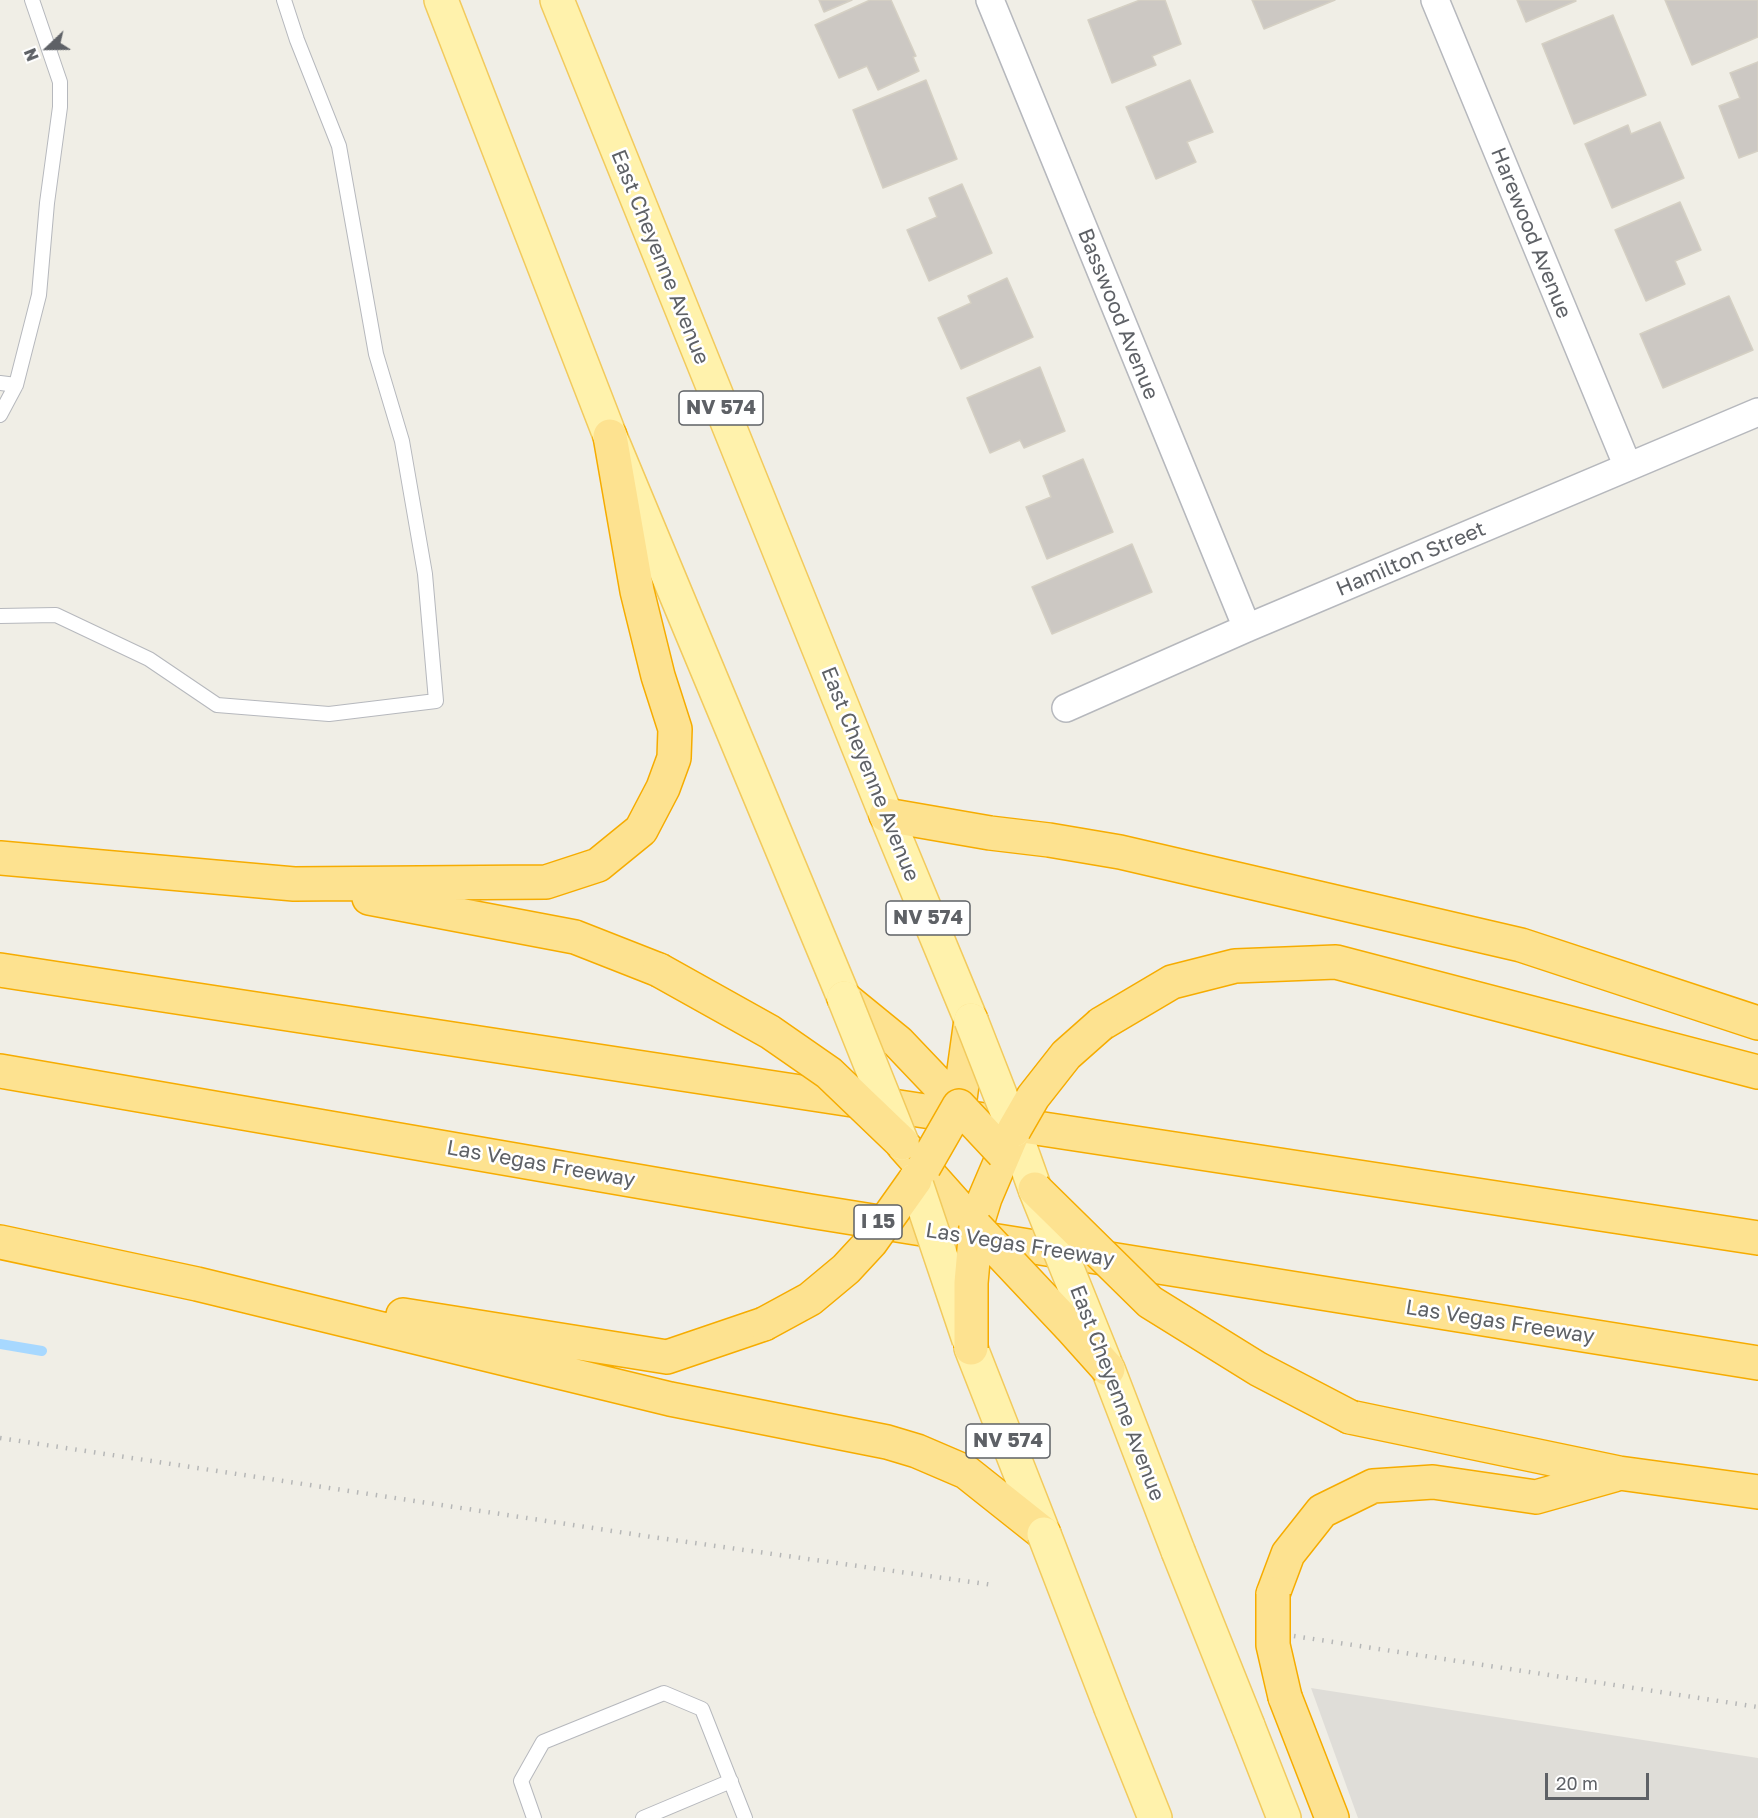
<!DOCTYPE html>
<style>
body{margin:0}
#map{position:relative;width:1758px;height:1818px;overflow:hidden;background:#f0eee6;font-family:"Golos Text",sans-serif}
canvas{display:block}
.north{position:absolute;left:18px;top:18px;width:60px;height:60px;-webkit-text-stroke:4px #fff;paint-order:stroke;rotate:248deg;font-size:16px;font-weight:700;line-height:24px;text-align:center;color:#5e6166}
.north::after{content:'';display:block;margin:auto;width:21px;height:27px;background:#5e6166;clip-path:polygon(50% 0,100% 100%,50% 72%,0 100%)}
.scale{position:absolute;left:1545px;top:1773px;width:104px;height:27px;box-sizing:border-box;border:3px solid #5e6166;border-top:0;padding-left:8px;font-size:18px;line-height:21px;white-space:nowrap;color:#5e6166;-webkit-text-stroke:4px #fff;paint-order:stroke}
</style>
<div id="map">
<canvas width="1758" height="1818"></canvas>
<div class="north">N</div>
<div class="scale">20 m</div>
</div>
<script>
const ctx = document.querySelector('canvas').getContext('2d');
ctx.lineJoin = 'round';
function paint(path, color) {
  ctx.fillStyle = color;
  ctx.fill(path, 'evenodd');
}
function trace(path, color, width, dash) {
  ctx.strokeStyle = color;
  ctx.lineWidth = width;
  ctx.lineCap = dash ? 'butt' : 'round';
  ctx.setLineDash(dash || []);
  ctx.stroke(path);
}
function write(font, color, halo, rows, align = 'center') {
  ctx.font = font + ' "Golos Text",sans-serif';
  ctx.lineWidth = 5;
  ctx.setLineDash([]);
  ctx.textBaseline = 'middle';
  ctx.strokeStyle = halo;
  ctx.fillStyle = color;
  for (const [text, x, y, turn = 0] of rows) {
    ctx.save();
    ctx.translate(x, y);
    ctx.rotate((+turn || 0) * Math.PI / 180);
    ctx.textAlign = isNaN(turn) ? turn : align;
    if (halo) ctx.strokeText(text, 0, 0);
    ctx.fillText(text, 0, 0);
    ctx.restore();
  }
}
paint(new Path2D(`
 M1311,1688L1758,1758V1818H1358Z`), '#dfddd8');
trace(new Path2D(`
 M0,1344L42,1351`), '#a7d8ff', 10);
const building = new Path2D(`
 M819,0H852L824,12Z
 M870,0H891L916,56L913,57L919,71L878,90L867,66L839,78L815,25Z
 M1140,0H1165L1181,44L1152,56L1156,65L1112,83L1088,20Z
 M1252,0H1335L1264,29Z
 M1517,0H1575L1576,1L1526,22Z
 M1665,0H1758V37L1692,65Z
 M1613,15L1646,95L1574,124L1542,44Z
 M1758,62V151L1739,158L1719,106L1740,98L1730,73Z
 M926,80L957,159L883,188L853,110Z
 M1190,80L1213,132L1187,142L1196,162L1156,179L1126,107Z
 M1660,122L1684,178L1612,208L1585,144L1628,125L1631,134Z
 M962,184L992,253L929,281L907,230L937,217L929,198Z
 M1680,202L1701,250L1675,261L1685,284L1646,301L1615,230Z
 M1007,278L1033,337L961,369L938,318L971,303L968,296Z
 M1729,296L1753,350L1663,388L1640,334Z
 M1040,367L1065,431L1024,448L1020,440L990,453L967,398Z
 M1083,459L1113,532L1047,559L1026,507L1051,497L1043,476Z
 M1132,544L1152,592L1052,634L1032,587Z`);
paint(building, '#ccc8c3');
trace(building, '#d5d0c4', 1.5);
const lane = new Path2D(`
 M0,383L16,385
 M0,415L16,385L39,295L47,203L60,107V82L32,0
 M0,616L56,615L149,659L217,705L329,714L436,701L425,574L402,441L376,354L339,146L297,40L284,0
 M534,1818L521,1781L543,1742L664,1693L702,1709L745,1818
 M643,1818L731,1781`);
const street = new Path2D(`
 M990,0L1247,628
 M1435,0L1628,467
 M1066,708L1247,628L1758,412`);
const primary = new Path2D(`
 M441,0L610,436L844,998
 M557,0L886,815L971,1020
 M1014,1130L1035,1189
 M971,1348L1044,1534
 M1108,1369L1178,1551
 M1111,1708L1155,1818
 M1248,1726L1284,1818`);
const highway = new Path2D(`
 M886,815L990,833L1049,840L1120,852L1521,945L1758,1023
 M0,858L294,884L546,882L598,865L641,830L663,788L674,758L675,729L658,676L637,591L610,436
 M369,898L575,937L659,970
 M0,970L1758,1238
 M844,998L898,1042L959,1106
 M1101,1024L1172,982L1235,966L1336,962L1758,1072
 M0,1071L810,1211L1758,1363
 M959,1106L971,1020
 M903,1145L976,1227
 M976,1227L985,1198L1014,1130
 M0,1242L197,1284L670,1399L887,1442L917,1451L966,1472L1044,1534
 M403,1315L667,1357L764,1324
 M1350,1417L1619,1473L1758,1492
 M1273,1594L1288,1554L1322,1511L1373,1486L1433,1482L1536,1497L1614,1475
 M1285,1697L1332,1818`);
trace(lane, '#b6b8bd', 16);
trace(street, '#b6b8bd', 30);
trace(primary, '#f2ca5d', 36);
trace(highway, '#f6ac00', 36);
trace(lane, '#fff', 14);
trace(street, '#fff', 27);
trace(primary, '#fff2ac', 33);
trace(highway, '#fde290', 33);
trace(new Path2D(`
 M0,1438L652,1537L993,1585
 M1294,1636L1758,1707`), '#b6b7b7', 4.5, [1.5, 8]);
const primaryBridge = new Path2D(`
 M844,998L902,1143
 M971,1020L1014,1130
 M915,1180L969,1340
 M1035,1189L1106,1365
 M1044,1534L1111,1708
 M1178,1551L1248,1726`);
const highwayBridge = new Path2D(`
 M659,970L770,1032L829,1073L902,1143
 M1014,1130L1033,1097L1066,1055L1101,1024
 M924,1167L959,1106L1003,1153
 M1035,1189L1150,1302L1258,1369L1350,1417
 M976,1227L1073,1330L1108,1369
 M764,1324L810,1299L846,1269L871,1242L915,1180
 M971,1348V1283L976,1227
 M1273,1594V1645L1285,1697`);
trace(primaryBridge, '#f2ca5d', 36, []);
trace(highwayBridge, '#f6ac00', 36, []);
trace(primaryBridge, '#fff2ac', 33);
trace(highwayBridge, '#fde290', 33);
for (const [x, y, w] of [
 [721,408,84],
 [928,918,84],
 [878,1222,48],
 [1008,1441,84]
]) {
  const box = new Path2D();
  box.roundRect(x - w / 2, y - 17, w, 34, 4.5);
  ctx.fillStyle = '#fff';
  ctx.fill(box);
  trace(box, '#5e6166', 1.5);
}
write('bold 20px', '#5e6166', null, [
 ["NV 574",721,408],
 ["NV 574",928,918],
 ["I 15",878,1222],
 ["NV 574",1008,1441]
]);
write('21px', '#5e6166', '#fff', [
 ["Harewood Avenue",1531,233,68],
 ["East Cheyenne Avenue",660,257,68],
 ["Basswood Avenue",1118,314,68],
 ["Hamilton Street",1411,559,-23],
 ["East Cheyenne Avenue",870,774,68],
 ["Las Vegas Freeway",541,1164,10],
 ["Las Vegas Freeway",1020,1245,9],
 ["Las Vegas Freeway",1500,1322,9],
 ["East Cheyenne Avenue",1117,1393,69]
]);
</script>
